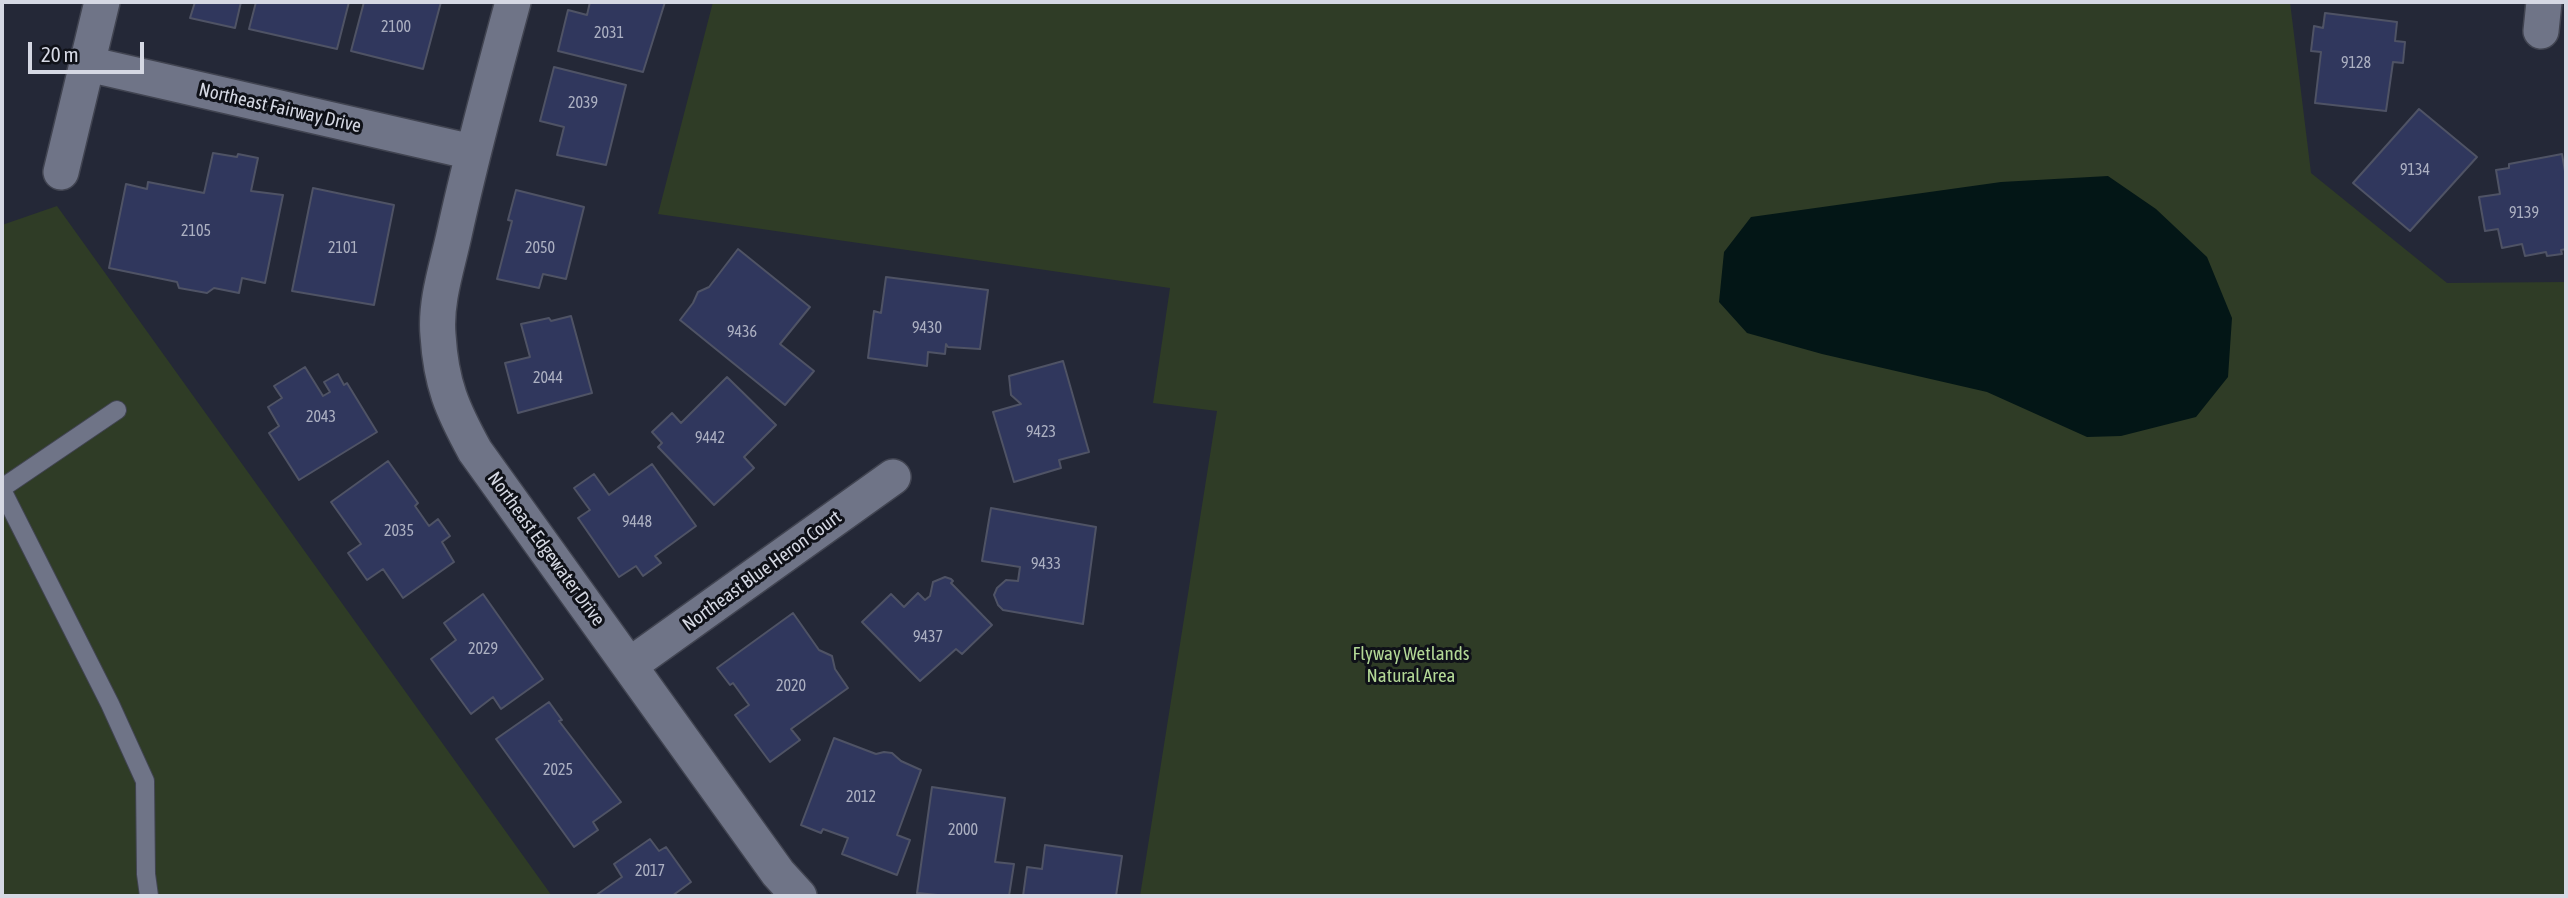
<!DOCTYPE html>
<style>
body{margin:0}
#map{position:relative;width:2568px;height:898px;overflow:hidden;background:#242837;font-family:"Asap Condensed",sans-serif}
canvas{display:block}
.frame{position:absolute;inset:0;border:4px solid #d5d8e3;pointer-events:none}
.scale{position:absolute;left:28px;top:42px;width:116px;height:32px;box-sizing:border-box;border:4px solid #d5d8e3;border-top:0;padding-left:9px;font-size:21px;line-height:24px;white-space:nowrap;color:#d5d8e3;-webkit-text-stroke:5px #0f1118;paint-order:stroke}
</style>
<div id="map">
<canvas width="2568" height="898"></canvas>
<div class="frame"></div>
<div class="scale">20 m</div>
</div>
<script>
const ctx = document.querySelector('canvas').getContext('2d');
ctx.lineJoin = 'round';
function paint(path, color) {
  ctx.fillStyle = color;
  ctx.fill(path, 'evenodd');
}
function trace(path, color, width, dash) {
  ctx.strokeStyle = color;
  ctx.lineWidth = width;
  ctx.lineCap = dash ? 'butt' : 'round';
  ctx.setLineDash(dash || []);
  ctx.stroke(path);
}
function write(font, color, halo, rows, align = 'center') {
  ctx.font = font + ' "Asap Condensed",sans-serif';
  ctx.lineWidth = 6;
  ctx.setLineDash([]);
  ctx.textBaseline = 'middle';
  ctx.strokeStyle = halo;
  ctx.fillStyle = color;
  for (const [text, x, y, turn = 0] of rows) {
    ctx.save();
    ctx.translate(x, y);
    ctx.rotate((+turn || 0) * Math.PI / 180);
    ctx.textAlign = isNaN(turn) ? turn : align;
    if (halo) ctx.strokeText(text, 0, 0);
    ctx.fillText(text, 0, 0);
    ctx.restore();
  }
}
paint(new Path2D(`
 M713,2H2290L2311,173L2447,283L2566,282V896H1140L1217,411L1153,403L1170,288L658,214Z
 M57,206L552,896H2V225Z`), '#2f3c26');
paint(new Path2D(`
 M2108,176L2156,209L2207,257L2232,318L2228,377L2196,417L2121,436L2087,437L1987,392L1822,354L1747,333L1719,302L1724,252L1751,217L2001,182Z`), '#031616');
const building = new Path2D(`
 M195,2H241L235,28L190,18Z
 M256,2H349L337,49L249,29Z
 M364,2H441L423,69L351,51Z
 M590,2H665L643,72L558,51L568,10L587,15Z
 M2325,13L2397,22L2395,41L2405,42L2403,63L2393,62L2386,111L2315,103L2321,52L2311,51L2314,26L2323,28Z
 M554,67L626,85L606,165L557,155L564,127L540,121Z
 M2419,109L2477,157L2410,231L2353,183Z
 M213,153L237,157L238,154L258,158L251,191L283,195L265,283L242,278L239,293L214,288L207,293L179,288L177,282L109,268L126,184L147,189L148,182L204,193Z
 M2562,154L2566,177V249L2561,250L2562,254L2547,256L2546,252L2525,256L2522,244L2502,248L2498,229L2485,231L2479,197L2500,194L2496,170L2509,168V164Z
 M313,188L394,205L374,305L292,291Z
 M516,190L584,207L566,279L543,274L539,288L497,279L512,221L508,220Z
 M738,249L810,307L780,344L814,371L785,405L680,320L693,303L698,292L709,287Z
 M886,277L988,290L980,349L948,347L946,344L945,354L928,352L927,366L868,358L874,311L881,313Z
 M571,316L592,393L518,413L505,363L530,357L521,324L549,318L551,321Z
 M1063,361L1089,452L1059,460L1061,468L1014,482L993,412L1021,404L1011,395L1009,376Z
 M305,367L323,396L330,392L324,382L338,374L344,385L347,383L377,432L299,480L269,433L279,426L268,407L282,398L274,386Z
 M727,377L776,425L744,457L754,468L714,505L658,447L662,443L652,432L672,413L681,423Z
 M388,461L418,503L415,506L429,526L438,519L450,536L442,542L454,562L403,598L383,569L367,580L348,553L361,544L331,502Z
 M652,464L696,526L655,556L661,563L643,576L636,566L619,577L578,518L590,510L574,488L594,474L609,495Z
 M991,508L1096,527L1083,624L1003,610L998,605L994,595L997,588L1006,580L1018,581L1020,567L982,561Z
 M945,577L951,579L953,581L951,583L992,625L962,654L956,649L920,681L862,622L891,594L904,607L918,593L925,600L930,596L933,582Z
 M483,594L543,679L501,709L493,697L471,714L431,659L456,640L444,623Z
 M793,613L819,650L832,656L835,669L848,688L791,729L800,740L770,762L735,715L749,705L733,683L730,685L717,668Z
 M549,702L562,720L559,721L621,802L593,822L598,830L574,847L496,739Z
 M834,738L876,754L884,752L892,753L901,761L921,770L897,835L910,840L897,875L842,854L848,838L823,829L821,833L801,825Z
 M932,787L1005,798L995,862L1014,864L1009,896H948L917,893Z
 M650,839L659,851L666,847L691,882L672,896H595L622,877L614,864Z
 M1045,845L1122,856L1116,896H1023L1027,867L1042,869Z`);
paint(building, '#30375d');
trace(building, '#4f5365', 2);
const lane = new Path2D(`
 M2,488L117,410
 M2,490L110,704L145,781L146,874L149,896`);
const street = new Path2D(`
 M513,2C492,79 471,157 454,235C447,267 435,302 438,335C441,384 452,409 475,451L778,873L799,896
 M2541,31L2544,2
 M88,64L472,152
 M61,172L102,2
 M630,665L893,477`);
trace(lane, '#414451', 20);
trace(street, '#414451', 38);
trace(lane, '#6f7487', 18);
trace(street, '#6f7487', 35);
write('16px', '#acb0c2', null, [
 ["2100",396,27],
 ["2031",609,33],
 ["9128",2356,63],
 ["2039",583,103],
 ["9134",2415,170],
 ["9139",2524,213],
 ["2105",196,231],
 ["2101",343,248],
 ["2050",540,248],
 ["9430",927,328],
 ["9436",742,332],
 ["2044",548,378],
 ["2043",321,417],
 ["9423",1041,432],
 ["9442",710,438],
 ["9448",637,522],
 ["2035",399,531],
 ["9433",1046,564],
 ["9437",928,637],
 ["2029",483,649],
 ["2020",791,686],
 ["2025",558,770],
 ["2012",861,797],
 ["2000",963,830],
 ["2017",650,871]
]);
write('19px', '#d5d8e3', '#0f1118', [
 ["Northeast Fairway Drive",280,108,13],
 ["Northeast Edgewater Drive",546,549,54],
 ["Northeast Blue Heron Court",762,571,-36]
]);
write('19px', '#b3d896', '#0f1118', [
 ["Flyway Wetlands",1411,654],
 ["Natural Area",1411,676]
]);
</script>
